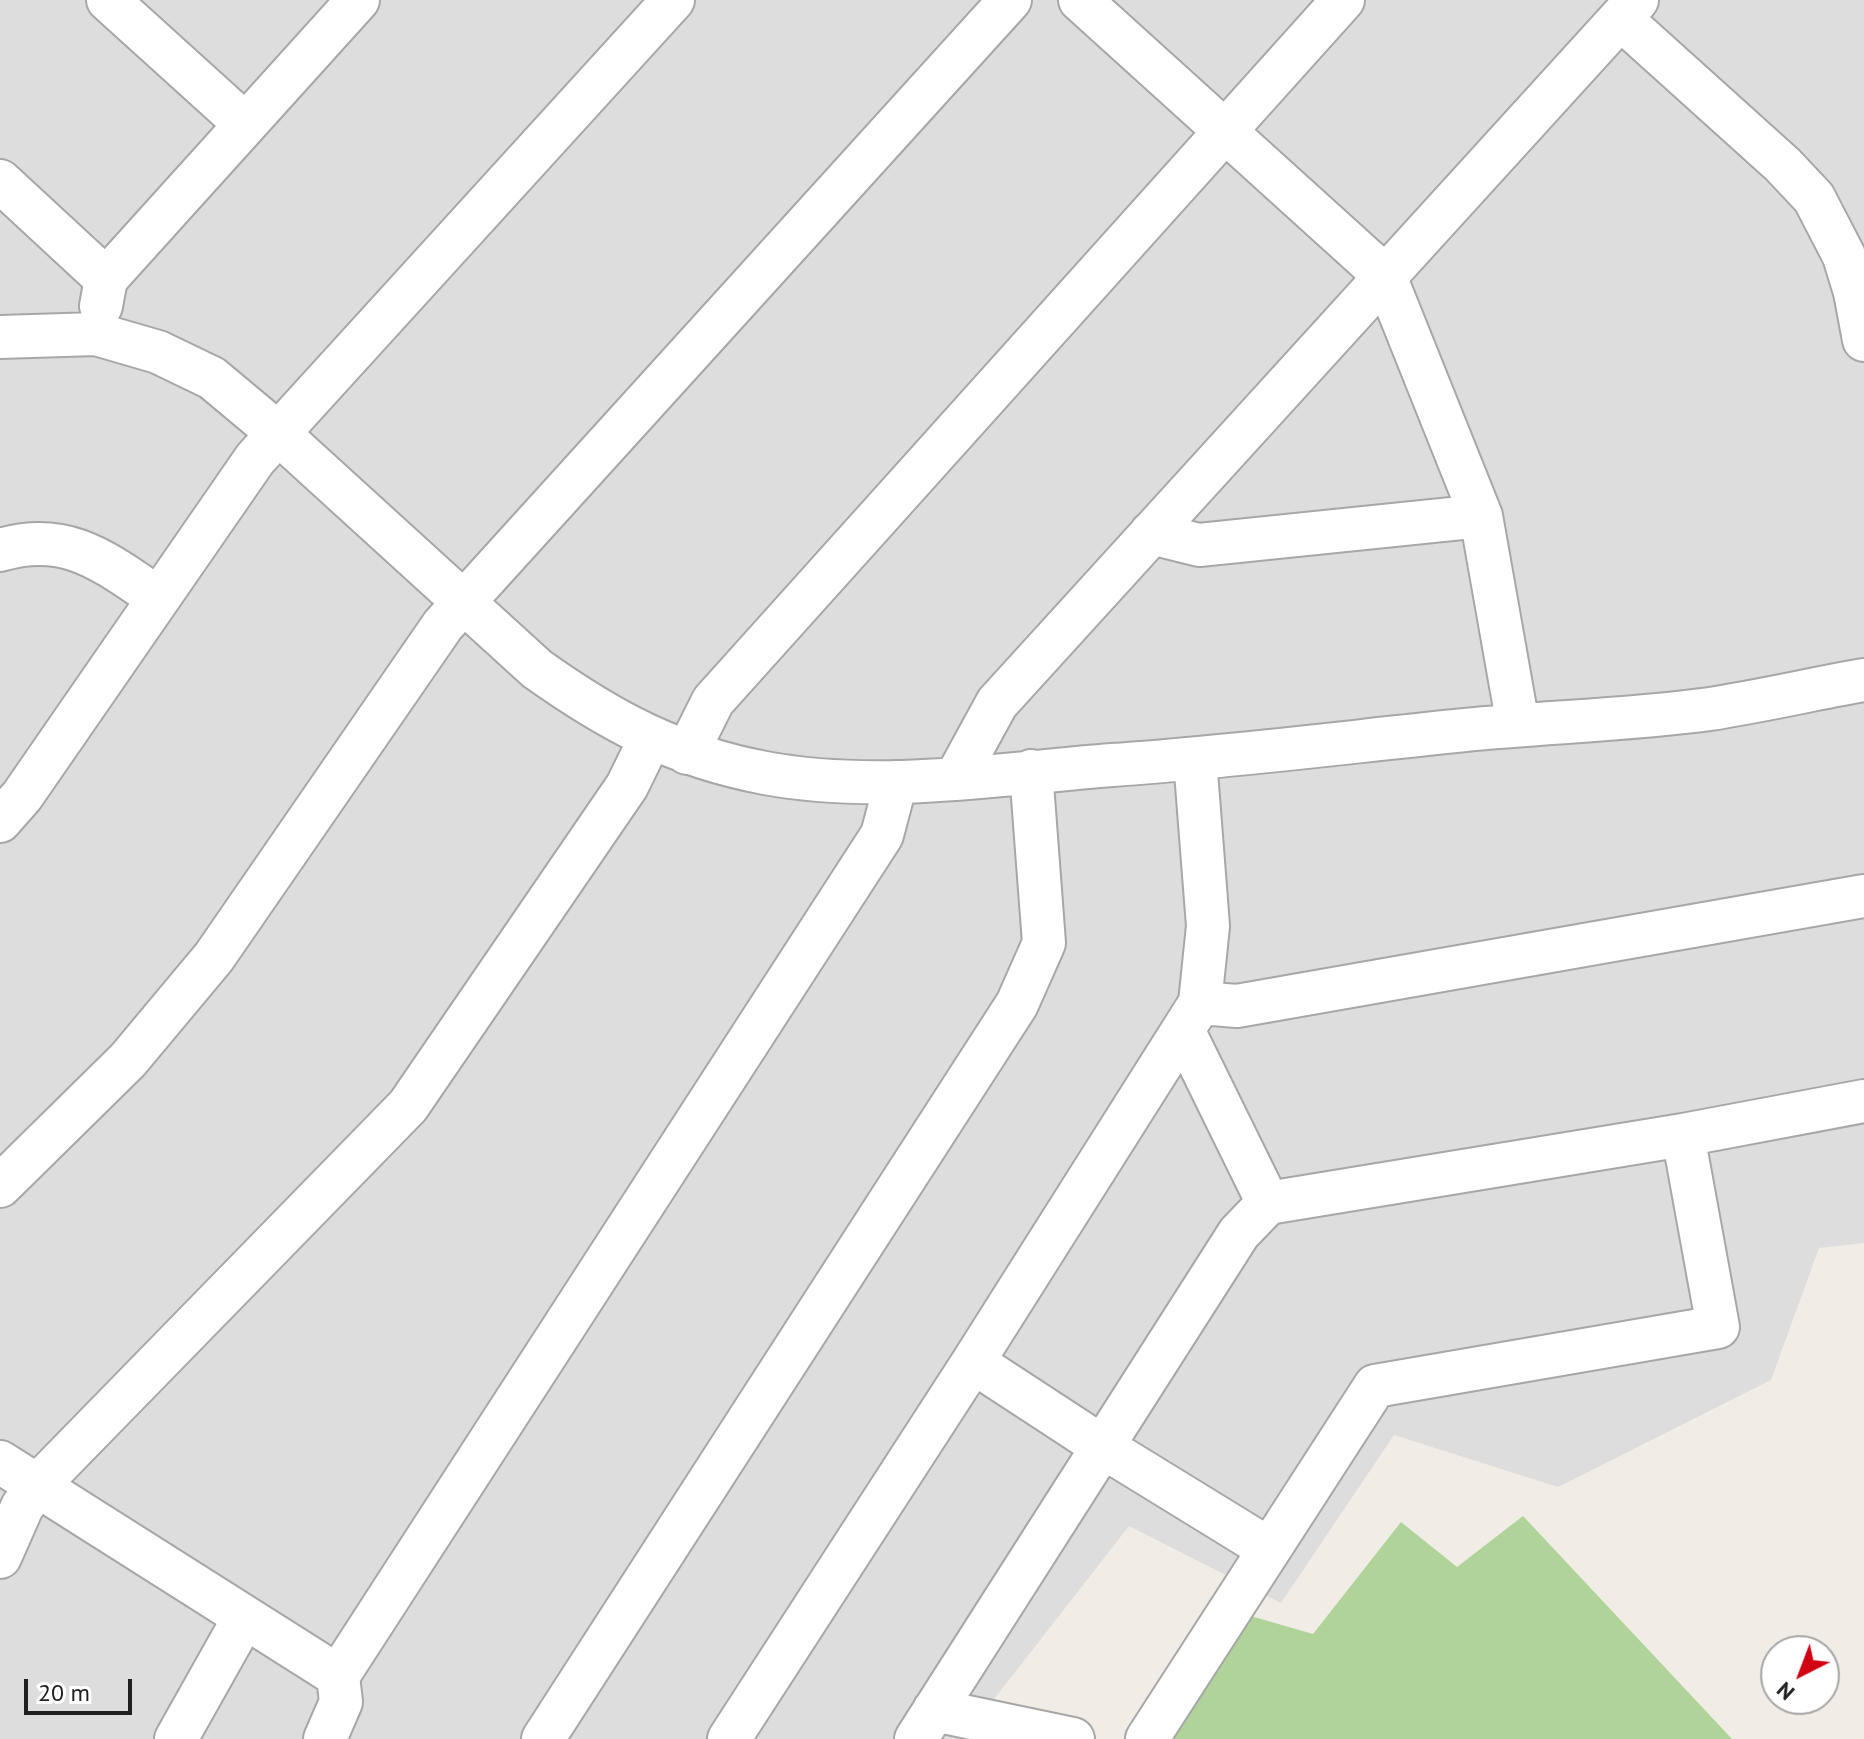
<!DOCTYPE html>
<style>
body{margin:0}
#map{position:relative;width:1864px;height:1739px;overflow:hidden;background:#f1ede6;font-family:"PT Sans",sans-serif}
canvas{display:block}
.north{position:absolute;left:1760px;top:1635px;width:80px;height:80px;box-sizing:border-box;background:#fff;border:2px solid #a6a6a6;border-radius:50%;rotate:222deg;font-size:22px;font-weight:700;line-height:32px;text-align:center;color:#202020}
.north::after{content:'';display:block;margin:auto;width:28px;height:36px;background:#d00012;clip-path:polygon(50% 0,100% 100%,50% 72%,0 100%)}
.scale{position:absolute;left:24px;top:1679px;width:108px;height:36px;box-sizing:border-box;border:4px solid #202020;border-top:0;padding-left:10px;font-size:24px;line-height:28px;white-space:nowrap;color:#202020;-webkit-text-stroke:6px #fff;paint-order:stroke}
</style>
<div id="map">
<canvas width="1864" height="1739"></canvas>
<div class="north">N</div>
<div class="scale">20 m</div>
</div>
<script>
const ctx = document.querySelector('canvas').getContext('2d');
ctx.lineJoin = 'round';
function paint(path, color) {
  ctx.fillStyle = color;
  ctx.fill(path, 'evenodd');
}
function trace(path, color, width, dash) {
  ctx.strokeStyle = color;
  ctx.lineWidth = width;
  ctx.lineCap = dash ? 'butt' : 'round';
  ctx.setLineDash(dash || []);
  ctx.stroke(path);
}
paint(new Path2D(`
 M0,0H1864V1243L1819,1248L1771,1380L1558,1487L1394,1435L1281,1603L1129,1526L963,1739H0Z`), '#dedddd');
paint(new Path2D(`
 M1523,1516L1732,1739H1147L1230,1610L1313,1634L1401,1522L1457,1567Z`), '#afd398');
const minor = new Path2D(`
 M108,0L245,124
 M1080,0L1385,276L1481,516L1518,725
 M1621,19L1783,165L1814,198L1844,256L1855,292L1864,340
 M0,181L106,279L101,306
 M106,279L358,0
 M0,337L96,334L158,352L212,378L279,434L537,669C610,721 675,756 765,773C879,794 997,774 1112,765C1230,757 1347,742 1465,730C1546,722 1629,720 1710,709C1761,701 1813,689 1864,680
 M1151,533L1199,545L1481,516
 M0,550C67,530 105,562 158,598
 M687,753L713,701L1343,0
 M956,778L997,703L1637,0
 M0,821L22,796L255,459L673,0
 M1200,1003L1237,1006L1864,896
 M1183,1030L1268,1203
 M0,1186L128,1060L214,957L443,625L1010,0
 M973,1362L1103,1447L1269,1549
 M0,1462L338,1676
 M0,1557L22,1507L37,1486L408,1106L627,786L650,739
 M934,1710L1073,1739
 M176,1739L244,1618
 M325,1739L341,1702L338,1676L882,835L896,782
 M543,1739L1017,1004L1044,943L1031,771
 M729,1739L973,1362L1200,1003L1208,926L1195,759
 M916,1739L1239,1233L1268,1203L1683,1135L1864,1101
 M1147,1739L1375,1386L1718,1327L1683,1135`);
trace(minor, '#a7a7a7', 46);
trace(minor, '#fff', 42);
</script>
